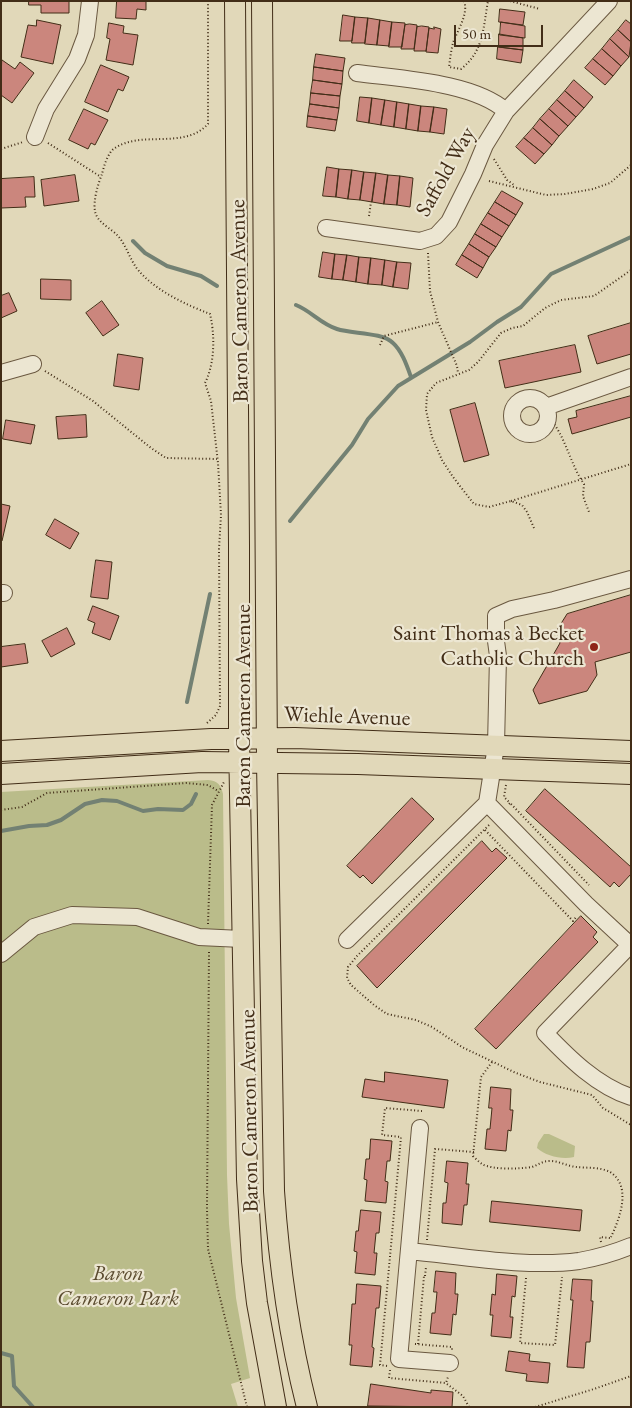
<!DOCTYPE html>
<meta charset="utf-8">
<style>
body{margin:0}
#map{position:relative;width:632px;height:1408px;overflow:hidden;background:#e1d8b9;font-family:"EB Garamond",serif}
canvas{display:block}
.frame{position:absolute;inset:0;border:2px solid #422d17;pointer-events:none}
.scale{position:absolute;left:454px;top:25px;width:89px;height:22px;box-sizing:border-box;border:2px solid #422d17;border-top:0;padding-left:6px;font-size:15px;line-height:18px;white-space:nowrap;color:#422d17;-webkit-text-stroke:4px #ece6d2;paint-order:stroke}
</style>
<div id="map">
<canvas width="632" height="1408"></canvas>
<div class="frame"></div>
<div class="scale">50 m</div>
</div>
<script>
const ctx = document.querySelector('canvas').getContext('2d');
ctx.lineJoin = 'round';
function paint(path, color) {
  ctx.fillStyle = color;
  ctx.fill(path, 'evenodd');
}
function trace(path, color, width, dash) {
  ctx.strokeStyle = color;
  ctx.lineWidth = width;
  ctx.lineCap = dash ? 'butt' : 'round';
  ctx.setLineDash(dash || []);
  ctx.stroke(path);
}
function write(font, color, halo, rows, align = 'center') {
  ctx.font = font + ' "EB Garamond",serif';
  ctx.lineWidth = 4.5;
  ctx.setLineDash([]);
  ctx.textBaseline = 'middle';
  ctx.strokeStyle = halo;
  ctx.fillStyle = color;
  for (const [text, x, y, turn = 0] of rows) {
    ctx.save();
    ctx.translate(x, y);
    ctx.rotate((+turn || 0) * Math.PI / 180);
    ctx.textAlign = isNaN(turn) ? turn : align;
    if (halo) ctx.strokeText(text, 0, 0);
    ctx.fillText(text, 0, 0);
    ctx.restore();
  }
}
paint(new Path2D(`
 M208,780C218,781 221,785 223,794L227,1175L229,1224L236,1298L250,1378L231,1384L238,1407H1V792Z
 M544,1134H549L575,1146L574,1157C562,1160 546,1156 537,1148L538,1143Z`), '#babc8a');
trace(new Path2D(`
 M133,241L145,253L167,266L201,276L217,286
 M296,305C311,311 321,324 337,329C352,334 382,332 393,343C402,351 407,366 411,377
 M290,521L352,445L368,419L398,386L470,342L497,322L521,307L551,274L631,237
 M187,702L210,594
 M1,831L29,826L47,825L61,820L85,804L102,800L117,801L143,811L158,809L183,810L191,804L196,794
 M1,1353L12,1356L14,1386L33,1407`), '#738173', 4);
const building = new Path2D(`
 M29,1H69V13H41V5H29Z
 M117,1H146V10L137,9L136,19L116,18Z
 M500,9L525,12L523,25L499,22Z
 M343,15L355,17L352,41H340Z
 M355,17L368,18L365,43H352Z
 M368,18L380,20L377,45L365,44Z
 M37,20L61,25L53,64L21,57L28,25L36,26Z
 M380,20L392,22L389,46L377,45Z
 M626,20L631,24V42L618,30Z
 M392,22L405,23L402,47H389Z
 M501,22L525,26V38L500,35Z
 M109,23L124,26L123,33L138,35L133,65L106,60L110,39L107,38Z
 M410,24L417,25L414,49H401L405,25Z
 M422,26L429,27L426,51H414L417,27Z
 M434,27L441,29L438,53L426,52L429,28L434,29Z
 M618,30L631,42L629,57L610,39Z
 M499,34L523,38V50L499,47Z
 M610,39L629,57L621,66L602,49Z
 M498,47L523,50L521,63L497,59Z
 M602,49L621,66L613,76L593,59Z
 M316,54L345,58L343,71L314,67Z
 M593,59L613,76L605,85L585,68Z
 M2,60L15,69L20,62L34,73L12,103L1,95Z
 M101,65L129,77L123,91L118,89L108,112L85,102Z
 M314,67L343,71L342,84L313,80Z
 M313,80L342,84L340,96L311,93Z
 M574,80L593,97L584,108L565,91Z
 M565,91L584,108L576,117L557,100Z
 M311,93L340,96L339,108L310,104Z
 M360,97L372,98L369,123L357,121Z
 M372,98L385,100L381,125L369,123Z
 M385,100L397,102L394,127L381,125Z
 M557,100L576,117L568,126L549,109Z
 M397,102L409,104L406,129L394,127Z
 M310,104L339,108L337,120L308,116Z
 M409,104L421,106L418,131L406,129Z
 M421,106L434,107L430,132L418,131Z
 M434,107L447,109L444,134L430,132Z
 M84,109L108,120L95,145L91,143L88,149L69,140Z
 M549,109L568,126L559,136L540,119Z
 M308,116L337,120L335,131L307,127Z
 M540,119L559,136L552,145L533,128Z
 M533,128L552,145L544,154L524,138Z
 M524,138L544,154L535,164L516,147Z
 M327,167L339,169L336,197L323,196Z
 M339,169L352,170L348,199L336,197Z
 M352,170L364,172L360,200L348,199Z
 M364,172L376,173L372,202L360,200Z
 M376,173L388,175L384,204L372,202Z
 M75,175L79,201L44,206L41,180Z
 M388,175L400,176L397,205L384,204Z
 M400,176L413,178L410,207L397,205Z
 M34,177L35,197H25L26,207L1,208V179Z
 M502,191L523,203L516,215L495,202Z
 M495,202L516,215L509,226L488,213Z
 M488,213L509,226L502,237L481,224Z
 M481,224L502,237L496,247L475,234Z
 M475,234L496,247L489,257L469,244Z
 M469,244L489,257L483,268L462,255Z
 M323,252L335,254L332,279L319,277Z
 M335,254L347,255L343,280L332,279Z
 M347,255L359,257L356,282L343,280Z
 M462,255L483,268L477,278L456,265Z
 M359,257L371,258L368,284L356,282Z
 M371,258L385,260L382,285L368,284Z
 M385,260L397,262L393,287L382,285Z
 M397,262L411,263L408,289L393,287Z
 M41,279L71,280V300L41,299Z
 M9,293L17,311L1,318V296Z
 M102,301L119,325L103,336L86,313Z
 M631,323V354L597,364L588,336Z
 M575,345L581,372L505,388L499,361Z
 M118,354L143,358L139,390L114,386Z
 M631,396V417L572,434L568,419L577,417L576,411Z
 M475,403L489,455L464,462L450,410Z
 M86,415L87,437L58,439L56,417Z
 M6,420L35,425L31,444L3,439Z
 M1,504L10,506L2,541H1Z
 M55,519L79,533L70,549L46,535Z
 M96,560L112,562L108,599L91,597Z
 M631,595V652L595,662L597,675L587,691L539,704L533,690L560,643L557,630L567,614Z
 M93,606L119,616L110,640L92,633L95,623L88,620Z
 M67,628L75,644L51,657L42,641Z
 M25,644L28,663L1,667V647Z
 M545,789L631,867V874L619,887L614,882L610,887L526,811Z
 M412,798L434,819L372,884L363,875L360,878L347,866Z
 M482,841L492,852L496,848L507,858L377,988L357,966Z
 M581,916L597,932L593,937L598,942L496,1049L475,1029Z
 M385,1072L448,1080L444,1108L362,1097L365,1079L384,1082Z
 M491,1087L511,1089L510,1110H513L511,1131L508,1130L506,1151L485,1149L487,1129H490L492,1108H489Z
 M371,1139L392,1141L390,1161H387L385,1181L388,1182L386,1203L365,1201L367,1180L364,1179L366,1159H369Z
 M447,1161L468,1163L466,1184H469L467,1205H464L462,1225L442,1223L443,1203H446L448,1183L445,1182Z
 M492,1201L582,1210L580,1231L490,1222Z
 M361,1210L381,1212L379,1233H376L374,1253H377L375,1275L355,1273L357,1252L354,1251L356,1231H358Z
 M436,1271L456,1273L455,1294H458L456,1315L453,1314L451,1335L430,1333L432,1313H435L437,1292H434Z
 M497,1274L517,1276L515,1297L512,1296L510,1317H513L511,1338L491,1336L493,1315H490L492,1294L495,1295Z
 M573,1279L592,1280L591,1301H593L590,1342H586L584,1368L567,1367L573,1300H571Z
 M357,1284L381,1286L379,1308H376L372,1347L374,1348L372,1367L350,1365L352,1345H349L352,1304H355Z
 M509,1351L530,1354L529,1361L550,1363L548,1383L526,1381L527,1374L506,1371Z
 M371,1384L431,1393V1390L453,1392L452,1407L368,1406Z`);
paint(building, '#cb867d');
trace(building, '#422d17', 1);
const minor = new Path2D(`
 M357,73C401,79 473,82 506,111
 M35,137L46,109L77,59L86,35L90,1
 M326,228L420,241L436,236L449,222L473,174L485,145L506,111L609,1
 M1,373L33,364
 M512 416a18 18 0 1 1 36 0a18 18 0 1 1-36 0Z
 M546,407L631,377
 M631,579L554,600L512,609L496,616V641L498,656L496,746L487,803L586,904L630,945L545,1033C569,1058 597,1086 631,1097
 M1,593H4
 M347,940L487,803
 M1,954L34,927L72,915L137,917L199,937L242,939
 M420,1128L399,1359L450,1363
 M409,1251C461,1256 527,1268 579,1261C596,1258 614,1253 631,1246`);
const major = new Path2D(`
 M235,1L239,545V739L247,1179L252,1261L257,1303L276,1407
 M262,1L267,762L274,1191C279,1264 289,1336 307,1407
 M1,751L211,739L295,738L631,751
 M1,774L202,762L358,764L631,774`);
trace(minor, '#6a5840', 18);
trace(major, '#422d17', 22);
trace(new Path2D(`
 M464,1C469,14 457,31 453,43C451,51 450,59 449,67L461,69C484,51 483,28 488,1
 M510,1L540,9
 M48,143L101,177
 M1,149L23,142
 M494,159L507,180L514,185
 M489,181L546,195L565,194L593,189L610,183L631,165
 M369,216L371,202
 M428,253L430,291L438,322L457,366L458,373
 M380,345L384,336L438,322
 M45,371L93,401L151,448L166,458L217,459
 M550,419C566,437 570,464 584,484L583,496L589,512
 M511,501L631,464
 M534,528L527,512L522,505L511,501L489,507L474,504L453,477L442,460L432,437L426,410L427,394L436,383L469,370L478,362L501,333L512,328L523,326L545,308L561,300L594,296L631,270
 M207,723L216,715L220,706L219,549L221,515L218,463L211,401L205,383C215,363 215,335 210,314C187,305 156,291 139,271C130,261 127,246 118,236C111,228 97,223 95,211C93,201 98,184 102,174C104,166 108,152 115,148C142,130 184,150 208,124V1
 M506,785L504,797L510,803L508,805
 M511,804L589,885
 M1,810L22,807L47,793L186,783L208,785L218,791
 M489,825L357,956L348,967L347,978L351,985L374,1005L387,1014L416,1020L432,1027L462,1047L516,1073L540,1082L592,1095L603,1108L631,1125
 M485,830L573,921L577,916
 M208,924L212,805L224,782
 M209,952L207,1209L208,1249L247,1407
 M492,1062L481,1077L473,1156C476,1159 479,1162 482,1164C492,1170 520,1169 532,1167C538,1165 542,1161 550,1161C559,1161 567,1166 576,1167C586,1168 601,1167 610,1172C632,1186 620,1218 611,1237
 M427,1240L435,1149L474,1152
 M601,1242L600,1237L610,1238
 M425,1276L426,1267
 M526,1278L520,1343L555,1345L562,1277
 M415,1344L452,1347V1350
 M418,1344L424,1276
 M387,1366L380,1365L401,1137L382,1135L385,1108L422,1111
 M390,1370L389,1378L446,1383L448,1377
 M447,1384L463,1396L469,1407
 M535,1407L594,1389L631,1376`), '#422d17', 2, [1, 2.5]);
trace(minor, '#ece6d2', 16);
trace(major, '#e1d8b9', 20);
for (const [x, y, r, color] of [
 [594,647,5,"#8f2418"]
]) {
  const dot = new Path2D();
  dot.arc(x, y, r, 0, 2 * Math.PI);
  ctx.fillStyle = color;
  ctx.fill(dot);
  trace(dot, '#ece6d2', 2);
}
write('22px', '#422d17', '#ece6d2', [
 ["Saffold Way",446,172,-61],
 ["Baron Cameron Avenue",240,301,-91],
 ["Baron Cameron Avenue",244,706,-90],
 ["Wiehle Avenue",347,717,2],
 ["Baron Cameron Avenue",250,1111,-91]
]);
write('22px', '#422d17', '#ece6d2', [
 ["Saint Thomas à Becket",584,634],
 ["Catholic Church",584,659]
], 'right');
write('italic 22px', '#5a4a2e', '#ece6d2', [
 ["Baron",118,1274],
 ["Cameron Park",118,1299]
]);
</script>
